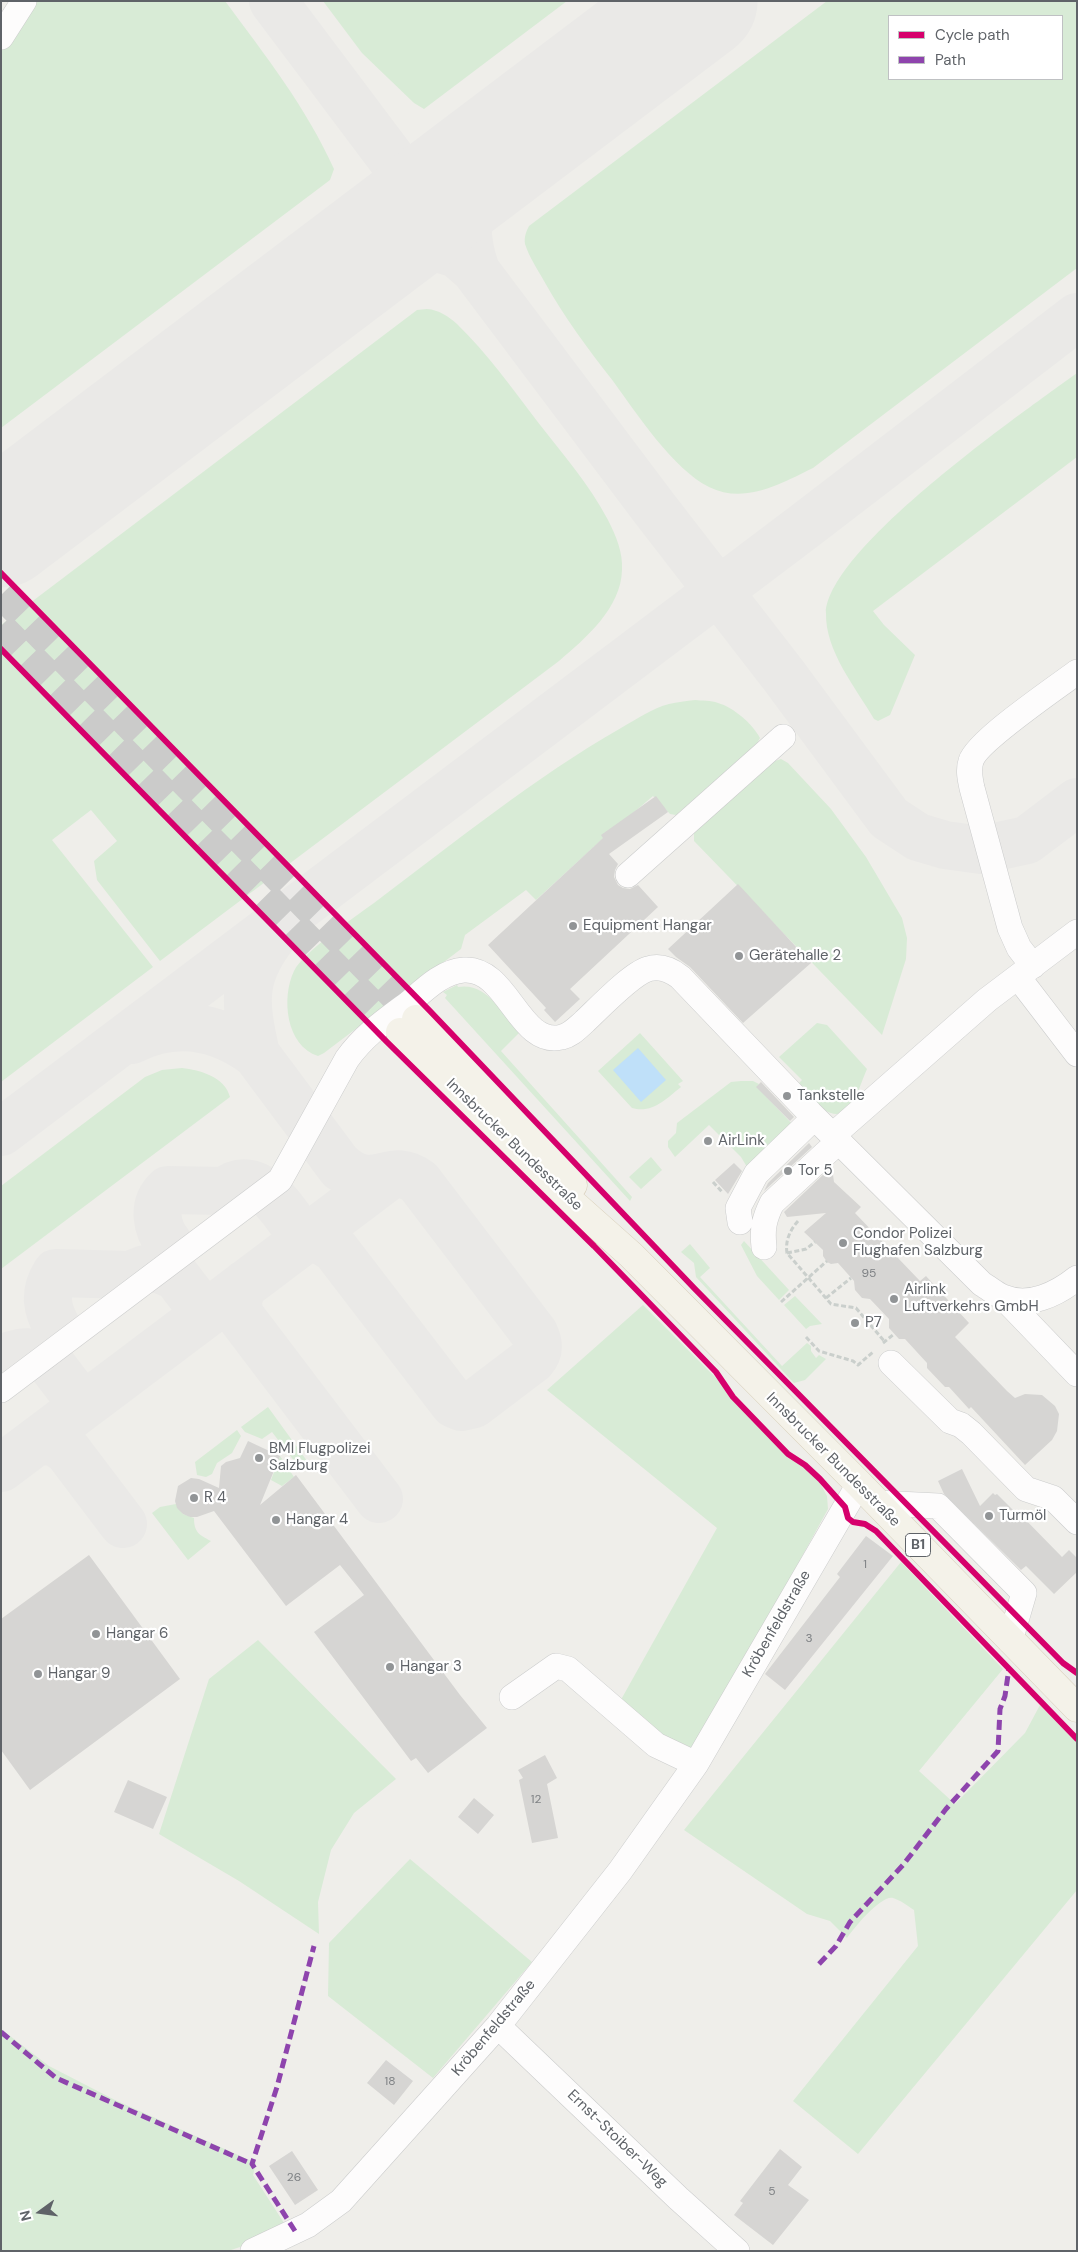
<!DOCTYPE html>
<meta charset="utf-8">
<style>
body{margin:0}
#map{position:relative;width:1078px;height:2252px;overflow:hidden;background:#efeeea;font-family:"DM Sans",sans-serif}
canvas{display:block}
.frame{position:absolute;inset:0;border:2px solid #5f6368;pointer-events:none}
.legend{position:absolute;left:888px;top:15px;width:175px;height:65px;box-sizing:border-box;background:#fff;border:1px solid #bfc1c3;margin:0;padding:6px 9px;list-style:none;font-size:15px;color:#5f6368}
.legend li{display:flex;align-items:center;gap:10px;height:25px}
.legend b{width:25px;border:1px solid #bfc1c3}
.north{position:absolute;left:15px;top:2187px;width:50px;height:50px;-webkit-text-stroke:4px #fff;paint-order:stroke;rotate:256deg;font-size:14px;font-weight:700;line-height:20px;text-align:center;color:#5f6368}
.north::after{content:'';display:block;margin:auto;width:18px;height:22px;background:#5f6368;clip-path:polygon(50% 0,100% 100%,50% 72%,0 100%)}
</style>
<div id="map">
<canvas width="1078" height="2252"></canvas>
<div class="frame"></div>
<ul class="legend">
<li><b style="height:6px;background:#d6006c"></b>Cycle path</li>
<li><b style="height:6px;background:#8e44ad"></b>Path</li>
</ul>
<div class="north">N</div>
</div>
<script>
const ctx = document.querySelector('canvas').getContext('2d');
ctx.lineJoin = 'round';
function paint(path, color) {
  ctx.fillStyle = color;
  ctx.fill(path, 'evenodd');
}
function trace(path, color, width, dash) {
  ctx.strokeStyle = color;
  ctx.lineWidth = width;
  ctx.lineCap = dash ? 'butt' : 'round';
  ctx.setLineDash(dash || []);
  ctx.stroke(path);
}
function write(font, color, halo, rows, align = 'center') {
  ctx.font = font + ' "DM Sans",sans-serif';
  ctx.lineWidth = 4.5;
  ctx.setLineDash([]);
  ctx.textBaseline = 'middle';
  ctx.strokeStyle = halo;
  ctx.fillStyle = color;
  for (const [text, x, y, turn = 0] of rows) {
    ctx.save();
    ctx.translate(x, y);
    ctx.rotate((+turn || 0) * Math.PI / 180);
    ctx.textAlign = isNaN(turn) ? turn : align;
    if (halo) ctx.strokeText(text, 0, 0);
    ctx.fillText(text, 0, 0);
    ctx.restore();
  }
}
paint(new Path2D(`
 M33,1H225C265,55 306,107 334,169L330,180L1,428V49Z
 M323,1H567L424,109L414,103L362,53Z
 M827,1H1077V268L813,468C782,483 745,505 709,487C673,469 637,414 613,381C588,349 564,317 544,281C538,270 529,257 525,244C524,237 526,232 529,226ZM889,16H1062V79H889Z
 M427,309C439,310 448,316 457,324C487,353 512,388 537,421C562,453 589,484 608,520C616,536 623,552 622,570C621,608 586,638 559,661L160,961L97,880L94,861L117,841L91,810L52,840L153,967L1,1082V625L417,310Z
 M1077,373V457L873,611L884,625L915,655L890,715L878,721L874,719C856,688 825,651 826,613C829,547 1022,413 1077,373Z
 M695,700C702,701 711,700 718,703C733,707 753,724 760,738L756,745L676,815L670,814L653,796L598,843L536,900L526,890L465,935L461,949L324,1053L318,1056C286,1046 281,998 294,971C304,951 355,917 374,903C455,842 534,778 621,728C635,720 653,708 669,704C677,702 686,701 695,700Z
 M781,759L788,763L831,809L866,857L902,918L907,938L906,959L882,1035L694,841V831L772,762Z
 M457,985L458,987C487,982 503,1014 519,1033L501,1051L632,1197L630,1201L445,998L447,995L443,992Z
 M817,1023L827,1025L867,1069C862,1080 857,1098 848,1108C832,1127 808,1095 797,1085L802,1080L779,1057Z
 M640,1033L683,1081L678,1084L681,1087C666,1099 652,1114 632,1108L598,1071Z
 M182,1068C200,1070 225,1077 230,1097L1,1269V1186L145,1077L162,1070Z
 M741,1081H753L759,1084L757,1087L795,1127L750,1172L741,1157L709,1125L675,1157L668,1147V1141L676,1133L677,1123L731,1082Z
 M651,1157L662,1170L641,1189L629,1177Z
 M744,1241L789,1290L779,1300L757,1276L741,1245Z
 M690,1244L710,1268L700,1277L782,1366L807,1343L811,1346V1351L816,1358L819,1355L826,1359L805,1380L794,1383L791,1380L696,1277L694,1263L681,1252Z
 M795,1296L822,1324L810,1326L806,1329L784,1305Z
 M643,1305L723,1385L730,1398L788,1457L806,1469L820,1483L827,1496L828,1509L711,1722L689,1750L674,1748L618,1705L717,1528L547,1390Z
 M268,1407L310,1465L302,1471L272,1432L262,1439L245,1432L241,1427Z
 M237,1430L241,1436L232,1453L217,1463L212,1474L206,1477L197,1475L195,1462Z
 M280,1456L294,1477L282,1486L271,1480Z
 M176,1504L183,1514L194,1518C194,1532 199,1535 211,1541L188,1560L152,1513L160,1507Z
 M901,1562L1003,1669L919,1771L955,1804L1025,1733L1040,1705L1077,1743V1890L858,2154L793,2101L918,1946L914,1910C908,1906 900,1900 893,1898C881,1895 854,1928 847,1938L830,1921L807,1914L684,1830Z
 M258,1640L396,1779L354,1813L331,1850L318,1902L319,1934L239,1881L159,1834L209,1679Z
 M410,1859L532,1962L433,2078L328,1996L329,1943Z
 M1,2029L49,2066L115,2100L256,2163L253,2175L286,2226L258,2241L228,2251H1Z`), '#d8ebd6');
paint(new Path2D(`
 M638,1048L666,1080L641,1102L613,1070Z`), '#bfe0f9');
trace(new Path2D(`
 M273,1L654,508L784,676L889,818L918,837L945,845L981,850L1027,840L1077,802
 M358,259L380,246L405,244L431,246L457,254L472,267
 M476,271C461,228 467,201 487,161
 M132,1040C175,1018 218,1026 256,1054C244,1001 241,975 277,931
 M256,1054L341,1168
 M1,1132L802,528L1077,317
 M301,1241L319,1239L335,1249L454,1404L461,1407L474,1404L532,1360C540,1351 539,1343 534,1333L419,1182C389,1159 375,1198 339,1165
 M169,1244C156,1228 152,1205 168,1190L225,1191C259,1163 288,1218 304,1240
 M245,1284C238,1295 236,1304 241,1317L379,1499
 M58,1329C47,1310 43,1293 56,1273L130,1275L145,1269H159L176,1276L205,1314
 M1,1358C23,1352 27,1348 48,1360L83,1406
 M36,1442L53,1441L67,1450L123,1524
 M1,1468L389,1176`), '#eae9e7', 48);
trace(new Path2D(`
 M1,528L698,1`), '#eae9e7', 119);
paint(new Path2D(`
 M656,796L668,812L609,854L618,864L615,870L614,877L618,885L623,888L630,889L638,885L658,907L570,989L580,999L555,1022L544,1010L546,1008L488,945L603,838L601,835Z
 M738,884L811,963L743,1023L690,967L676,957L668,949Z
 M761,1082L794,1117L790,1121L756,1087Z
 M809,1143L812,1147L764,1191L768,1183Z
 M734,1163L742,1171L728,1194L715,1180Z
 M828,1170L833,1175L834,1182L861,1207L855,1213L920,1281L926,1276L969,1323L955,1337L1007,1391L1015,1398L1025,1394L1042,1395L1055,1406L1059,1414L1057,1431L1052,1440L1025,1465L971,1407L969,1409L949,1387H945L927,1368V1363L905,1339H899L889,1328V1319L870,1299L862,1298L855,1290L854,1281L838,1263L831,1264L827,1262L823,1256V1250L804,1232L826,1213L787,1217L784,1212Z
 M248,1441L280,1456L260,1505L296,1475L460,1695L487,1728L428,1773L416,1758L411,1761L314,1632L364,1595L340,1565L286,1606L214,1511L197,1517H190L183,1514L177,1508L175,1501L178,1486L191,1478L199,1479L219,1488L221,1466L226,1462L240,1458Z
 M962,1469L980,1506L993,1493L995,1495L997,1494L1014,1511L1016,1510L1062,1557L1069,1550L1077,1558V1572L1054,1594L1026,1566L1021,1570L944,1494L938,1481Z
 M866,1536L893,1556L785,1690L765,1674L840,1577L837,1574Z
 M89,1555L180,1679L30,1790L1,1750V1619Z
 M545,1755L557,1778L547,1784L558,1838L532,1843L519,1780L523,1778L518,1770Z
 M128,1780L167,1797L153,1829L114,1812Z
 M474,1798L494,1815L478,1834L458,1817Z
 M386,2060L413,2081L394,2105L367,2083Z
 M780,2149L802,2167L788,2185L809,2200L773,2245L734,2215L743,2203L740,2201Z
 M292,2151L318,2190L295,2205L269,2166Z`), '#d6d5d3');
trace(new Path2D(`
 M1,595L416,1019
 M1,626L400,1032`), '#cbcbca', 28, [28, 14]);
const minor = new Path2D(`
 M1,37L24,1
 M628,875L783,737
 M1033,966L1019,948L1010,928L972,788C970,779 968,770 971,761C977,741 1056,688 1077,672
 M1018,977L1077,1054
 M832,1136L987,1000L1077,932
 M740,1222L738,1208L756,1174L814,1118
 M764,1247C762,1229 764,1219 772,1203L838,1142
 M1003,1297L1077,1374
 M891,1363L950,1421L961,1425L971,1433L1026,1489L1053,1498L1077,1522
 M1,1390L280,1180L347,1059C364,1035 386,1020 409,1003C424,990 443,971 464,970C508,967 519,1048 562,1037C571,1035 577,1028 584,1022C598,1009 631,974 648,969C660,965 671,970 680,977L810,1113L982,1284C989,1288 996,1294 1003,1297C1029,1308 1057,1294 1077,1278
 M877,1503L938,1506L1024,1593L1010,1641
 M512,1697L556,1666L568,1669L656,1745L696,1764
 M498,2026L678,2198L737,2251
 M253,2251L308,2225L341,2201L498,2026L620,1871L696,1764L859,1484`);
const major = new Path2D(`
 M416,1019L545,1151L573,1185
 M400,1032L532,1167L631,1255L859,1484L1077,1708`);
trace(minor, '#cbcccc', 26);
trace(major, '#d7ceb8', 29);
trace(new Path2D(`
 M713,1182L723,1193
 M798,1221C790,1230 785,1241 787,1253L831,1304L856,1308L885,1342
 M787,1253L806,1249L815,1242
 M826,1298L851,1278
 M781,1302L827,1261
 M806,1337L819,1351L853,1361L858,1365L873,1352
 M883,1343L894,1334`), '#cacfcc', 3, [5, 2.5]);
trace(minor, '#fdfcfc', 25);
trace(major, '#f4f2e9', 28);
trace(new Path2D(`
 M819,1964L836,1946L850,1922L903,1865L946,1809L998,1751L1000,1709L1005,1696L1009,1668
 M1,2032L56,2078L252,2164
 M295,2231L252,2164L277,2087L314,1946`), '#8e44ad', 5, [10, 5]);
trace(new Path2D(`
 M1,573L429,1010L695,1289L1063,1663L1077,1673
 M1,649L386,1041L594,1246L716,1372L733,1397L788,1454L805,1465L820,1479L845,1507L848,1518L853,1522L865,1524L876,1531L1077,1739`), '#d6006c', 6);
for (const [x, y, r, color] of [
 [573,926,5,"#919496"],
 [739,956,5,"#919496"],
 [787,1096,5,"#919496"],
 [708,1141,5,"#919496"],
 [788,1171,5,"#919496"],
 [843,1243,5,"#919496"],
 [894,1299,5,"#919496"],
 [855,1323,5,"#919496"],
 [259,1458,5,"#919496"],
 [194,1498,5,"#919496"],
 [989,1516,5,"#919496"],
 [276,1520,5,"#919496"],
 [96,1634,5,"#919496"],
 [390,1667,5,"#919496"],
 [38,1674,5,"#919496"]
]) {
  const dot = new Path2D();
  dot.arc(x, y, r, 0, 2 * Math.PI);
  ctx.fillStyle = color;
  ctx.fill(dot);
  trace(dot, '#fff', 2);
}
write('12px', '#7e8184', null, [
 ["95",869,1274],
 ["1",865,1565],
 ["3",809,1639],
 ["12",536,1800],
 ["18",390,2082],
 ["26",294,2178],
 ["5",772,2192]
]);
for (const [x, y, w] of [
 [918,1545,25]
]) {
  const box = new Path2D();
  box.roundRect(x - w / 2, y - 11.5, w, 23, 4);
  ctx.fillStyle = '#fff';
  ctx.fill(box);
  trace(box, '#5f6368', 1);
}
write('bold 14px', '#5f6368', null, [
 ["B1",918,1545]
]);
write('15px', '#5f6368', '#fff', [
 ["Equipment Hangar",583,926],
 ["Gerätehalle 2",749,956],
 ["Tankstelle",797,1096],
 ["AirLink",718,1141],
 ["Tor 5",798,1171],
 ["Condor Polizei",853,1234],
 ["Flughafen Salzburg",853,1251],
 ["Airlink",904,1290],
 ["Luftverkehrs GmbH",904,1307],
 ["P7",865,1323],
 ["BMI Flugpolizei",269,1449],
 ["Salzburg",269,1466],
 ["R 4",204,1498],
 ["Turmöl",999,1516],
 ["Hangar 4",286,1520],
 ["Hangar 6",106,1634],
 ["Hangar 3",400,1667],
 ["Hangar 9",48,1674]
], 'left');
write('15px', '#5f6368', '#fff', [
 ["Innsbrucker Bundesstraße",514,1145,44],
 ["Innsbrucker Bundesstraße",833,1460,45],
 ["Kröbenfeldstraße",777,1624,-60],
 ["Kröbenfeldstraße",494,2028,-50],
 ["Ernst-Stoiber-Weg",617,2139,44]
]);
</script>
